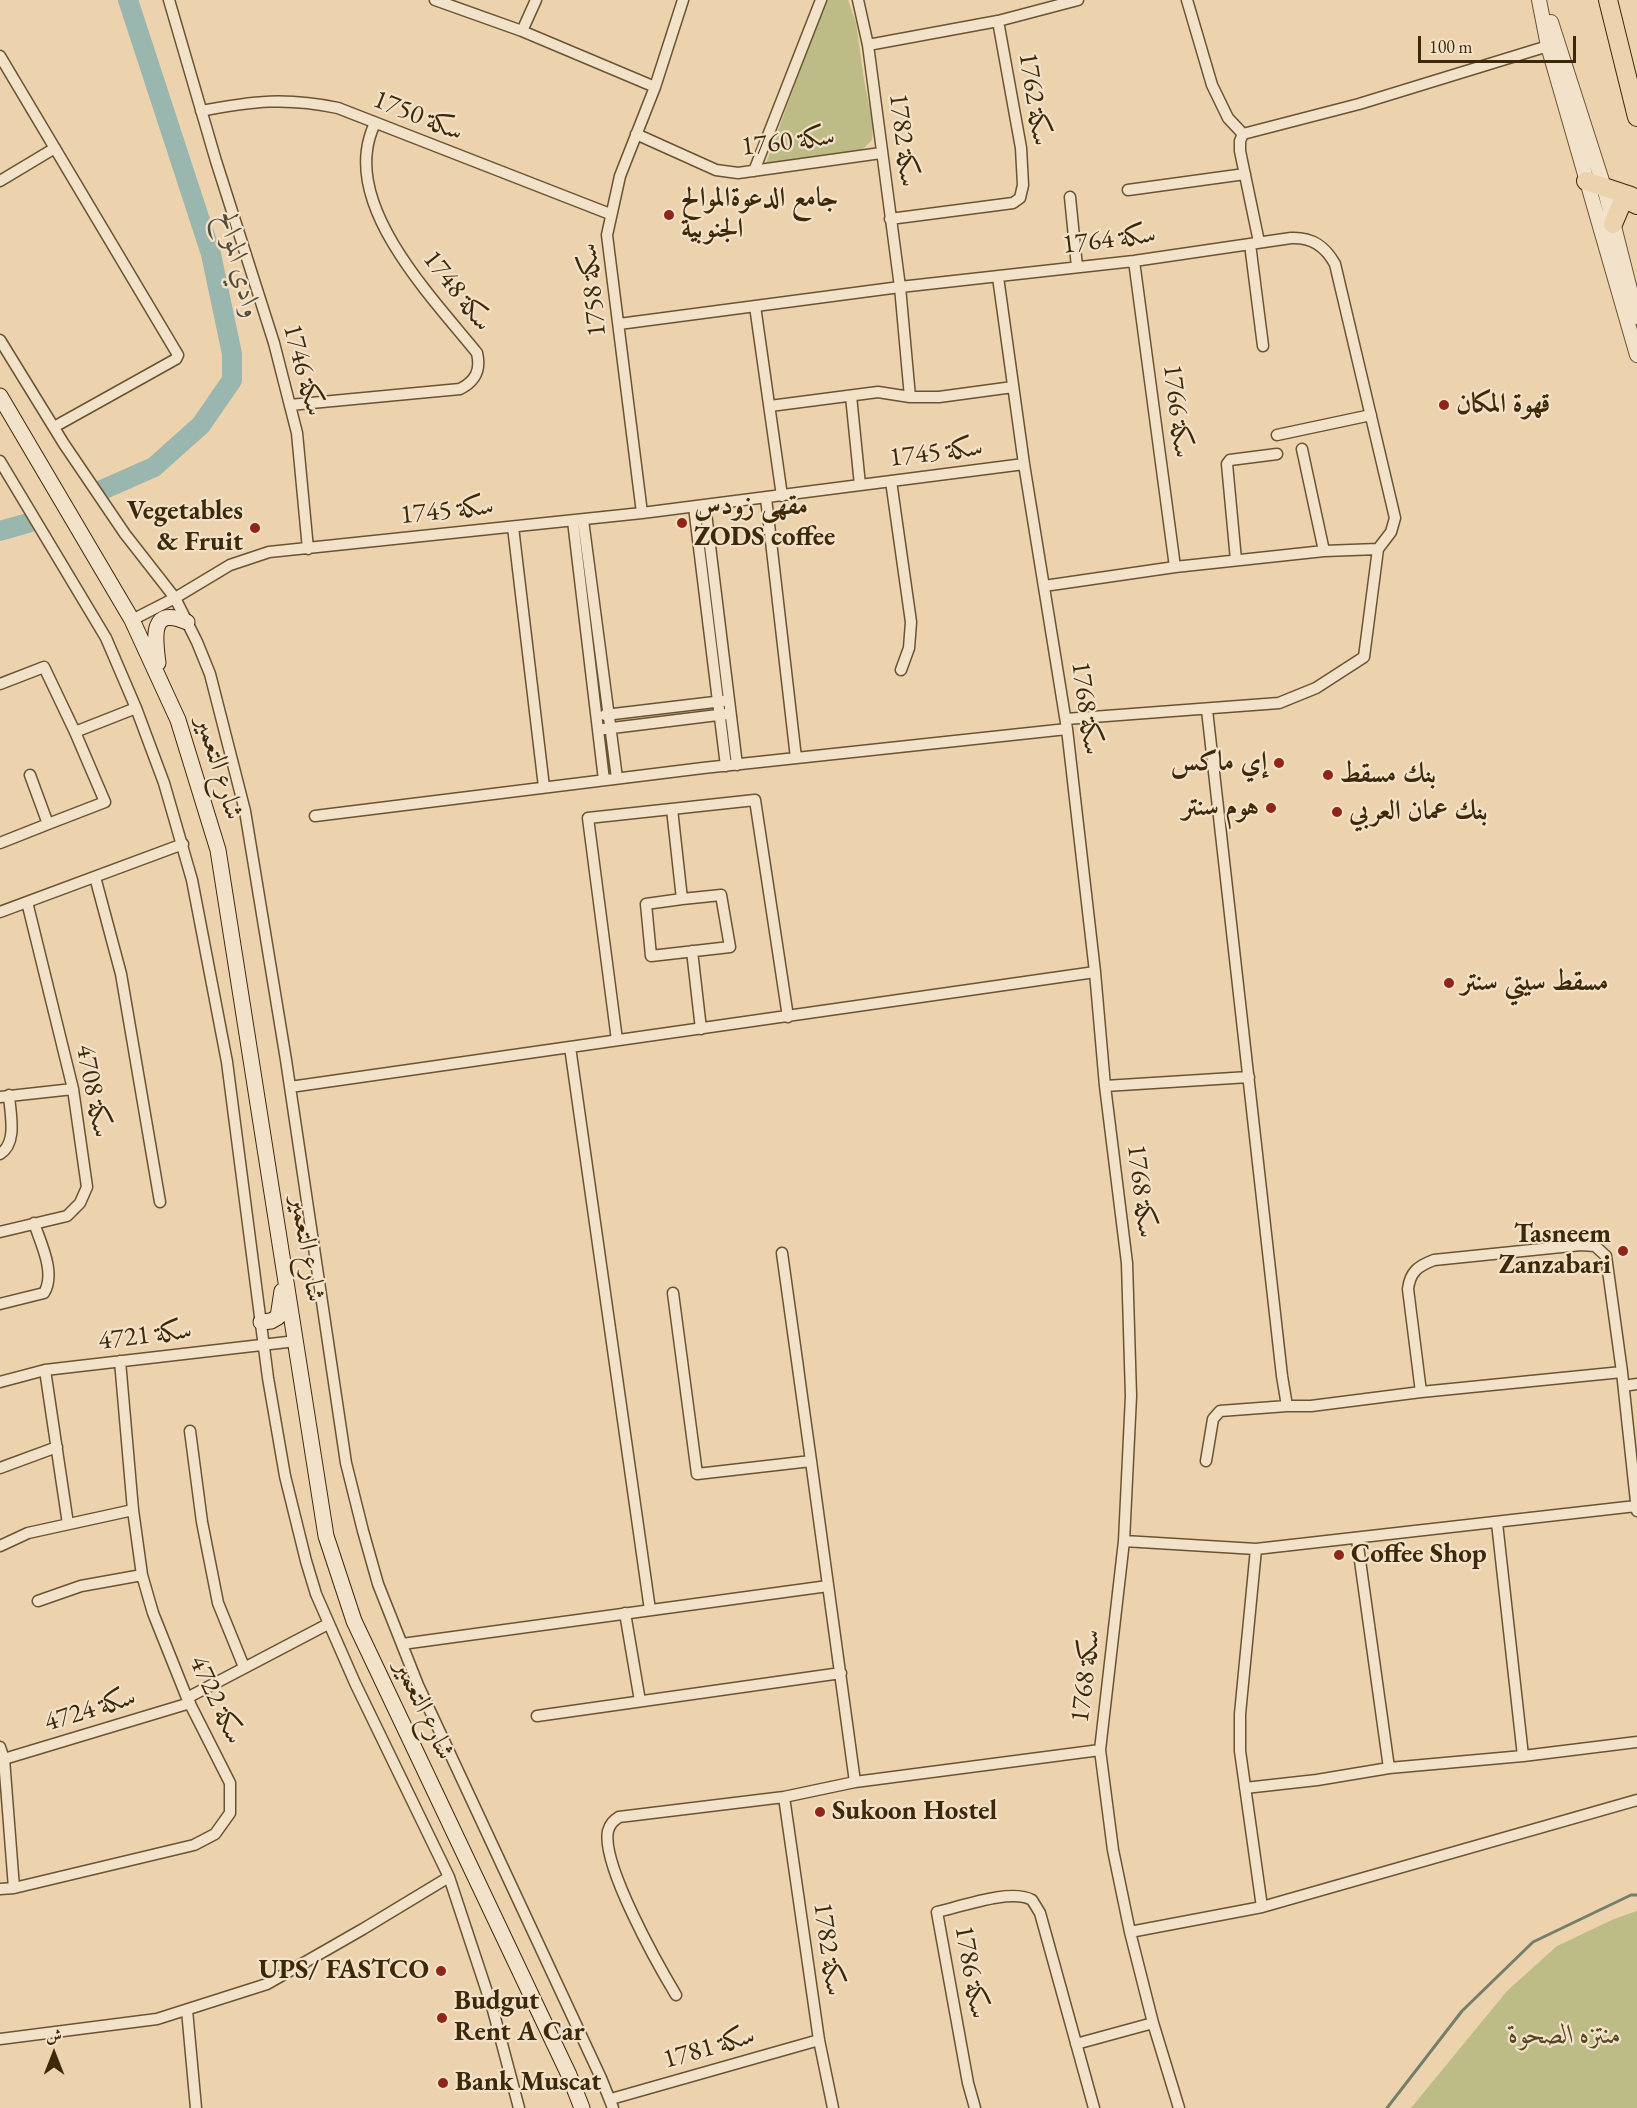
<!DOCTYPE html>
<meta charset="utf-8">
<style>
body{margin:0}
#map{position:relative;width:1637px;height:2108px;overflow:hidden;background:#ecd3ad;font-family:"EB Garamond",Amiri,serif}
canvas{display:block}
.north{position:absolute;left:24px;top:2024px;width:60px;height:60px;-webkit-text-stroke:4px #f3e2ca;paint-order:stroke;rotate:0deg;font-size:16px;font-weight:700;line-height:24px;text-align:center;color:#3d2909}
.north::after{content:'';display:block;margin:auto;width:21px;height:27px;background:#3d2909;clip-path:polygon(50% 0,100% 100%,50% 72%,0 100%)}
.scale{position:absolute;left:1418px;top:36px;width:158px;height:27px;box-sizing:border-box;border:3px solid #3d2909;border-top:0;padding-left:8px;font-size:18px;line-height:21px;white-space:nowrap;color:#3d2909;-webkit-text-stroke:4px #f3e2ca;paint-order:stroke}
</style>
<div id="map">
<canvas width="1637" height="2108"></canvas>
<div class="north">ش</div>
<div class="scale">100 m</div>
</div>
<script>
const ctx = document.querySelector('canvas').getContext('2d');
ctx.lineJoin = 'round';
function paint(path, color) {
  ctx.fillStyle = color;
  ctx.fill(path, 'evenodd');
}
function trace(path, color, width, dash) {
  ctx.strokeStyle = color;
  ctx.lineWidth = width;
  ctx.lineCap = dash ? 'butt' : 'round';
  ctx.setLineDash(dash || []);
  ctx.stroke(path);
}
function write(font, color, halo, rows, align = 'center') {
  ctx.font = font + ' "EB Garamond",Amiri,serif';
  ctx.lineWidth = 4.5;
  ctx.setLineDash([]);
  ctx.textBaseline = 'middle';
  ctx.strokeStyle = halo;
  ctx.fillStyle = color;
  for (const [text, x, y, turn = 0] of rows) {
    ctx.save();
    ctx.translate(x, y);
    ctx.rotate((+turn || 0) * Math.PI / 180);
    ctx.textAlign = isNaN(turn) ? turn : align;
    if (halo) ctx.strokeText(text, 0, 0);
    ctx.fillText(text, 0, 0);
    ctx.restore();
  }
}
paint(new Path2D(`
 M826,0H848L856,23L864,80L873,125L872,140L861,151L765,166Z
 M1637,1911V2108H1411L1507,1991L1557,1946L1614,1919Z`), '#bdbb86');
trace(new Path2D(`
 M1387,2108L1462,2011L1533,1942L1631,1895H1637`), '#747e6c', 3);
trace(new Path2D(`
 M102,490L154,467L201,425L232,380V354L211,254L128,0
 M0,531L28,523`), '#99b7ae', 20);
const minor = new Path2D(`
 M169,0L216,161L274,343L297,433L308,549
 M435,0L522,31L655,87
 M858,0L868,45L900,287L910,397
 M1187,0L1212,85L1228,118L1243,134
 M522,31L536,0
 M868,45L998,21L1078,0
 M0,56L178,355L176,359L54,427
 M201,111C253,101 286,97 338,108L610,214
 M636,134L716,170L738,173L881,153
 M754,171L821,0
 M0,181L55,148
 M1128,190L1245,174
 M1070,197L1077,267
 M890,219L1013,203L1020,198L1023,185L1021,148L998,21
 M1259,242L1240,151V141L1243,134L1359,104L1548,46
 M1250,244L1263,346
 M1134,261L1175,567
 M998,277L1024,464L1067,729L1095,972L1105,1086L1127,1263L1131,1396L1124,1541L1100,1750L1113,1850L1130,1932L1153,2023L1179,2108
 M755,306L782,496
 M619,324L900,287L1134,261L1291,238C1312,237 1325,246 1335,264L1395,518L1391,532L1378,549L1324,551L1175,567L1044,586
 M0,340L64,444L125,534L175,598L197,642L210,674L245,811L286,1060L346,1463L363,1531L378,1584L418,1685L601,2078L613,2108
 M851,396L860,485
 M290,405L460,389C476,381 481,370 477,353C436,302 357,221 367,150C368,141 371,132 375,123
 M770,406L878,392L910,397H939L1013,387
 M1277,435L1371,415
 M1302,449L1324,551
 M0,461L106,638L136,708L164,783L192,880L227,1062L268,1378L285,1476L306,1561L316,1594L355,1683L449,1877L493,2010L519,2108
 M891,481L911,622L909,648L901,670
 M766,498L796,758
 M705,505L737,765
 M694,507L726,766
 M642,513L607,235L620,176L655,87L683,0
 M583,520L617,778
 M573,521L604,780
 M513,527L544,787
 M1236,560L1227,464L1230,460L1277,454
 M132,620L175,598L230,565L269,552L642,513L1024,464
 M0,684L44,667L75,732L136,708
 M1207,710L1282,1376L1287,1406H1311L1421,1392L1622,1372
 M605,715L723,701
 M1066,719L1279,703L1316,688L1364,657L1378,549
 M604,729L726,714
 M672,809L682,899L721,895L730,947L651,956L646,904L682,899
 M315,816L703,768L1067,729
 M48,824L105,802L75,732
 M0,843L48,824L30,775
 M95,877L121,974L160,1202
 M0,912L183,844
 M692,951L701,1029
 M617,1040L588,818L755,800L788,1017
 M570,1047L650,1610
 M1105,1086L1249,1077
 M290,1087L1095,972
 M0,1097L73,1089
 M0,1154C18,1143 10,1113 9,1095
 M0,1232L67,1216L80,1203L87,1187L73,1089L27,902
 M782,1253L811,1461
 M673,1293L697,1474L811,1461L855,1782
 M0,1304L44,1293C56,1273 41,1244 34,1223
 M45,1370L68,1524
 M0,1382L45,1370L296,1341
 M1624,1386L1637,1384
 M1421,1392L1408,1289C1410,1272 1418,1266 1434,1260L1581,1245L1595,1246L1606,1256L1622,1372L1637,1511
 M190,1431L202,1522L218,1603L244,1667
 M1206,1461L1213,1419L1220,1411L1287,1406
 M0,1468L57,1447
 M1497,1523L1523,1756
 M1357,1539L1389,1768
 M1124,1541L1256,1549L1636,1506
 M0,1546L28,1533L133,1510
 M1256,1549L1240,1714V1751L1262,1907
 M38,1601L81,1586L142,1575
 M625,1613L640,1701
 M402,1644L828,1586
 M187,1698L328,1624
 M537,1716L841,1673
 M0,1747L4,1759L14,1888
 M4,1759L190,1703
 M1245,1788L1317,1780L1389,1768L1523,1756L1637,1742
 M784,1797L819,2040L833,2108
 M0,1889L14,1888L194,1845L215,1834L230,1813V1783L187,1698L153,1613L142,1575L133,1510L120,1361
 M1130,1932L1262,1907L1637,1800
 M676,1995C658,1965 601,1864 608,1831C610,1824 613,1821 619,1817L784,1797L855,1782L1100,1750
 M187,2010L196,2108
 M0,2039L157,2019L267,1984L363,1929L449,1877
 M1076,2044L1153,2023
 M611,2099L819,2040
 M975,2108L968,2083L937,1912C960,1907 1011,1888 1032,1900L1040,1913L1094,2108`);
const tertiary = new Path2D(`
 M1539,0L1548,46L1637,355
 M1551,22L1604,187L1637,317`);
const secondary = new Path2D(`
 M0,396L132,620L178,720L218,850L326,1536L354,1621L569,2075L582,2108
 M158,663C155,639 149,605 187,622
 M261,1322L271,1321L278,1317L282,1291`);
const trunk = new Path2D(`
 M1608,0L1637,117
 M1586,181L1631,196L1637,201
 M1613,224L1622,203L1629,201L1637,205`);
trace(minor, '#695432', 13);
trace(tertiary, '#695432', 16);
trace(secondary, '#3d2909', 17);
trace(trunk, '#3d2909', 20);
trace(minor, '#f3e2ca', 10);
trace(tertiary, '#f3e2ca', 14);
trace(secondary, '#f3e2ca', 15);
trace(trunk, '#ecd3ad', 18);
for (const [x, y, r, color] of [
 [669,215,6,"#8f2418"],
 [1444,405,6,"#8f2418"],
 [682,523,6,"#8f2418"],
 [255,528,6,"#8f2418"],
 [1279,763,6,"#8f2418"],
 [1328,775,6,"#8f2418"],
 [1271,808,6,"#8f2418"],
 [1337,812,6,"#8f2418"],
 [1449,983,6,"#8f2418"],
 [1623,1251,6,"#8f2418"],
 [1339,1555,6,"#8f2418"],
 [820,1812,6,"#8f2418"],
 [441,1971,6,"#8f2418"],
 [442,2018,6,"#8f2418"],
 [443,2083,6,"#8f2418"]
]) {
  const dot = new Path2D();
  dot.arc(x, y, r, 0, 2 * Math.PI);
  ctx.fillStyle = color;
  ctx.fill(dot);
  trace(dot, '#f3e2ca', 2);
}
write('27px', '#3d2909', '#f3e2ca', [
 ["سكة 1762",1034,99,81],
 ["سكة 1750",418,116,22],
 ["سكة 1782",903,140,83],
 ["سكة 1760",788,142,-7],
 ["سكة 1764",1109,240,-7],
 ["سكة 1758",593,290,-96],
 ["سكة 1748",457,291,52],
 ["سكة 1746",303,370,75],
 ["سكة 1766",1177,411,83],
 ["سكة 1745",936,453,-7],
 ["سكة 1745",447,511,-6],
 ["سكة 1768",1086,708,82],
 ["شارع التعمير",219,768,73],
 ["سكة 4708",93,1091,79],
 ["سكة 1768",1141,1191,83],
 ["شارع التعمير",307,1249,81],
 ["سكة 4721",145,1336,-7],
 ["سكة 1768",1086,1676,-83],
 ["سكة 4722",216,1700,65],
 ["سكة 4724",90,1710,-17],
 ["شارع التعمير",424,1710,65],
 ["سكة 1782",828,1949,82],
 ["سكة 1786",971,1972,80],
 ["سكة 1781",709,2048,-16]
]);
write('bold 27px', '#3d2909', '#f3e2ca', [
 ["جامع الدعوةالموالح",681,199],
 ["الجنوبية",681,230],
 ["قهوة المكان",1456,405],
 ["مقهى زودس",694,507],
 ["ZODS coffee",694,538],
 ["Vegetables",243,512,"right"],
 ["& Fruit",243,543,"right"],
 ["إي ماكس",1267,763,"right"],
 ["بنك مسقط",1340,775],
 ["هوم سنتر",1259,808,"right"],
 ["بنك عمان العربي",1349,812],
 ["مسقط سيتي سنتر",1461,983],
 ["Tasneem",1611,1235,"right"],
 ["Zanzabari",1611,1266,"right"],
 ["Coffee Shop",1351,1555],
 ["Sukoon Hostel",832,1812],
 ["UPS/ FASTCO",429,1971,"right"],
 ["Budgut",454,2002],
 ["Rent A Car",454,2033],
 ["Bank Muscat",455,2083]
], 'left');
write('italic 27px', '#574622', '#f3e2ca', [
 ["منتزه الصحوة",1565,2036]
]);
write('italic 28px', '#544c32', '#f3e2ca', [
 ["وادي الموالح",239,265,76]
]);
</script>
